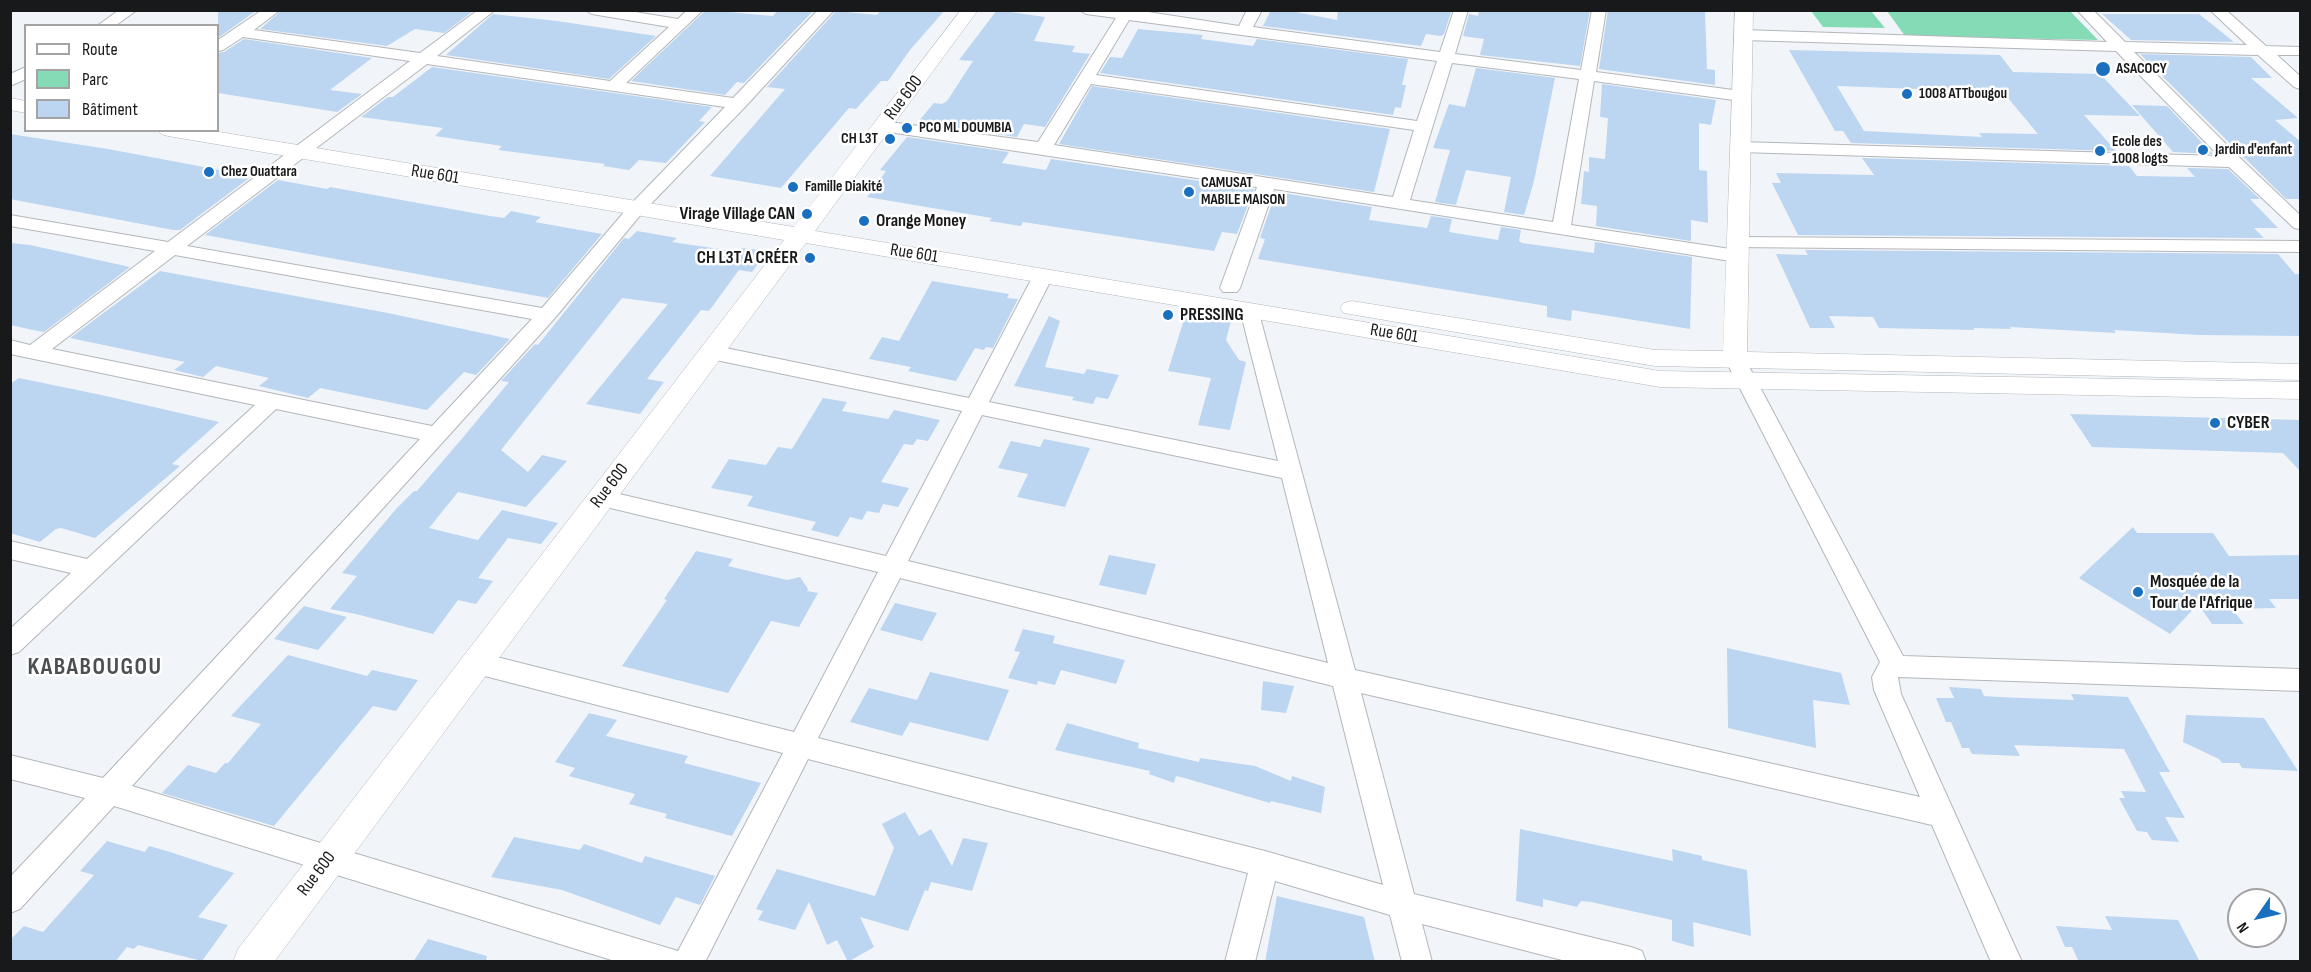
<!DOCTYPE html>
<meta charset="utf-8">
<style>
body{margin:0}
#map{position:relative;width:2311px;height:972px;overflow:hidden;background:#f1f5f9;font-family:"Sofia Sans Condensed",sans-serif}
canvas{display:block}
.frame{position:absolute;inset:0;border:12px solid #18191a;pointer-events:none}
.legend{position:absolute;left:24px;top:24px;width:195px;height:108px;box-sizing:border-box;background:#fff;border:2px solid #a3a3a3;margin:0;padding:8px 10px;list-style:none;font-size:18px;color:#18191a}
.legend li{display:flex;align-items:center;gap:12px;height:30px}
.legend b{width:30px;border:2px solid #a3a3a3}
.north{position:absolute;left:2227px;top:888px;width:60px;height:60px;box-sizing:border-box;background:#fff;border:2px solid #a3a3a3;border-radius:50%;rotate:236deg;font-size:16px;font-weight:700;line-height:24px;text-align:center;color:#18191a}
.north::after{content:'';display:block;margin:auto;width:21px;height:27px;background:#1a70be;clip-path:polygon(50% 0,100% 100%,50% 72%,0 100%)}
</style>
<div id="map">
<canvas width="2311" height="972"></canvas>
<div class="frame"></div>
<ul class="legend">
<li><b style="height:8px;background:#fff"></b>Route</li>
<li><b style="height:16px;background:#85dbb6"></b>Parc</li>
<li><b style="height:16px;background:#bcd5f1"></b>Bâtiment</li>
</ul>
<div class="north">N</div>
</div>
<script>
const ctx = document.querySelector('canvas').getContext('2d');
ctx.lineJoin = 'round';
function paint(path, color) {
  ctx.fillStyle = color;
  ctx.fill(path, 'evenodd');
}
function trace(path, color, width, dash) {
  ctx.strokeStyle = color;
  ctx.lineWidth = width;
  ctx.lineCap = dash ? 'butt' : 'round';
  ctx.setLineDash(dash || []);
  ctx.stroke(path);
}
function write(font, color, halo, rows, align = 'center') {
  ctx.font = font + ' "Sofia Sans Condensed",sans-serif';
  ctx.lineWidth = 5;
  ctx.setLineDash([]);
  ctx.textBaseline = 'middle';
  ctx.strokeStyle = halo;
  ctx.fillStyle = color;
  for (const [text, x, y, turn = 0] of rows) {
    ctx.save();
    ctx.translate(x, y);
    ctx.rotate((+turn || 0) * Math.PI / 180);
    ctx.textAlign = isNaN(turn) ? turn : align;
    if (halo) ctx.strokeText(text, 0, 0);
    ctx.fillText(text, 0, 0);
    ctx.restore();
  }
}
paint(new Path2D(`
 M1811,11H1871L1885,28L1823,27Z
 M1887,11H2070L2098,40L1905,36Z`), '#85dbb6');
paint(new Path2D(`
 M218,10H257L218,38Z
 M282,10H464L472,12L444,33L415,29L387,46L260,29Z
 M706,10L773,16L778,10H814L744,83L737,82L725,95L631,81Z
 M881,10H945L910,50L888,81H881L856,109L849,108L781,188L710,176L785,89L767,87L836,11L877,15Z
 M997,10L1045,17L1034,41L1075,46L1072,52L1090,54L1045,127L1024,124L1017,137L917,123L934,103L942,104L947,101L973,61L959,60Z
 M1271,10H1286L1337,20L1338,10L1451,12L1444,34L1441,36L1426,34L1421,46L1263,26Z
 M1479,10H1590L1580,66L1480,55L1484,39L1463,36L1469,14L1478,16Z
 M1608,10H1705L1707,69L1715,70V85L1599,69Z
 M493,14L557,21L656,36L609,79L446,55Z
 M2102,14H2199L2234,42L2131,40Z
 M1138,29L1203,35L1201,39L1253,46L1257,39L1408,59L1402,85H1406L1401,108L1395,107L1393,115L1100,73L1110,57L1122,58Z
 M244,39L372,58L330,90L362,94L337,112L218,93V53L224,52Z
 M1789,50L2000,55L2013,72L2100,74L2140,116L2084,115L2116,151L1851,143L1843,131H1835ZM1837,86L2003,92L2038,134L1979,133L1982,137L1864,131Z
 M2140,54L2251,57L2272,78H2251L2298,118L2275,120L2301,142V199H2286Z
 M432,67L712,107L699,121L705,122L666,163L639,160L629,170L603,166L605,164L498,150L502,146L435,136L443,128L361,117L388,97H393Z
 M1476,68L1555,78L1534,181L1524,215L1504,212L1511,177L1466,170L1456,205L1435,202L1450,150L1433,148L1449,104L1465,107Z
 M1602,84L1716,100L1711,125L1699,123V170L1707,171L1708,223L1691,220V241L1596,226L1597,206L1581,204L1584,171L1589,172V157L1605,159L1608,118L1600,117Z
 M1092,86L1390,129L1374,192L1059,144Z
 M2132,105L2167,106L2213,154L2173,152Z
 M10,134L108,149L252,176L180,230H173L10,199Z
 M907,137L1009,152L1002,163L1046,170L1051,159L1254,189L1237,234L1222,232L1214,251L1023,222L1021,226L989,221L992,218L867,197L886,171L880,170Z
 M1862,158L2129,166L2137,176L2195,177L2187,168L2228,169L2260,199H2250L2278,228H2254L2264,238L1798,235L1772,183H1781L1776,173L1874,175Z
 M278,180L327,189L330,187L490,216L504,218L511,211L541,217L535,222L602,234L548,298L205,235Z
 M1276,192L1372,207L1369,220L1427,228L1431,216L1452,219L1449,232L1498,240L1501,227L1521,230L1519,241L1522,243L1594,253L1595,242L1692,257L1690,329L1572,310L1571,321L1547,317V306L1258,259L1265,239L1260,238Z
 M637,231L677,238L672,242L739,252L742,248L767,251L752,272L739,270L709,311L701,310L647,379L664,382L640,414L586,404L668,304L622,298L501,450L528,472L542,455L567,461L526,507L458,492L429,528L478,540L502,510L558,523L541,544L508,538L478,578L493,581L476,604L458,600L433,634L356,614L330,609L357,576L342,573L396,509L414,491H417L465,435L509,382L501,381L535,344L538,345L624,238L629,239Z
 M10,243L30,245L130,267L44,332L38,331L10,325Z
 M1805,250L2278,254L2295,274H2301V336L2199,335L2114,330L2116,333L2010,327L2011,329L1973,328L1975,330L1879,328L1873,317L1829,316L1835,328H1810L1776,254L1808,255Z
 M160,271L388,313L510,339L476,375L464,372L427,410L320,388L308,398L259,386L269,378L216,366L203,377L174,370L185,362L70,338Z
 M932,281L1009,294L1007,298L1018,299L993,348L986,347L984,350L975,348L956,381L908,371L911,367L869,359L882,337L899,341Z
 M1187,310L1232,317L1226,340L1239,360L1246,362L1230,430L1198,425L1211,378L1168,371Z
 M1049,316L1060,321L1045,367L1084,374L1087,369L1119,375L1108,399L1096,397L1093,404L1072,400L1074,397L1014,386Z
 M19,378L106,396L219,422L172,464L180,466L95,538L61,528L56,529L40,542L10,533V384Z
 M823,398L847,402L842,411L888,419L894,410L940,420L928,441L917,439L913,445L904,444L881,482L909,488L898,507L883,504L879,513L867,511L862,520L850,517L838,537L811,530L816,522L747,506L753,496L711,488L729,459L766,465L778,447L792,449Z
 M2070,414L2301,420V472L2283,453L2092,447Z
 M1044,439L1090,448L1065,507L1017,497L1028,474L998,468L1011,441L1040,447Z
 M2133,527L2137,533H2213L2229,556L2301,555V599H2269L2276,608L2232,609L2244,624H2212L2198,604L2170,634L2079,578Z
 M696,551L733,559L728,566L787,580L800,577L808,589L807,591L818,593L799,627L771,621L728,693L622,666L667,600L664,599Z
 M1109,555L1156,564L1146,595L1099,585Z
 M895,603L937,613L922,641L880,630Z
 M304,606L347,617L318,650L274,639Z
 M1023,629L1055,636L1053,643L1125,660L1116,684L1061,670L1055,685L1038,681L1037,685L1008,678L1020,652L1014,651Z
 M1727,648L1841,673L1850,705L1813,700L1816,748L1728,728Z
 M288,655L367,676L372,670L418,680L396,711L373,706L274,826L162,793L188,765L216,773L225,763H228L261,724L231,716Z
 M930,672L1009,690L988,741L910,722L902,736L850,722L869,688L917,700Z
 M1263,681L1294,686L1286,713L1261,710Z
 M1949,687L1981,689L1984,696L1999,697L2074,700L2071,694L2128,697L2170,772H2159L2185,818L2165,817L2179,842L2152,840L2147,832L2137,831L2119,798H2125L2121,791L2146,792L2124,749L2014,745L2020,756L1972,754L1969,748H1962L1951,722H1946L1936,698H1954Z
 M589,713L617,720L606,736L688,756L684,763L761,783L732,836L665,818L667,814L629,804L635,794L569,776L575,768L555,762Z
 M2186,715L2264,718L2298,771L2242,768L2239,763H2222L2219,759L2183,742Z
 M1067,723L1139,743L1138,748L1199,762L1200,758L1255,766L1291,781L1292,776L1325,787L1321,813L1271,801L1270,803L1181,777L1176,776L1174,783L1149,774L1150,771L1055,750Z
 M905,812L919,836L931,829L952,866L963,838L988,843L972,891L931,882L928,891L925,890L908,931L860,917L874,947L848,962L837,940L827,945L809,902L795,930L758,920L763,911L756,909L777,869L875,896L894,848L882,824Z
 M1520,829L1673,861L1672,849L1702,856V860L1747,870L1751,936L1693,922L1694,947L1672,941V920L1591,902L1581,901L1577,907L1543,899V907L1516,901Z
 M514,837L580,850L584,844L642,863L645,856L715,876L700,905L676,897L660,925L562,890L491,877Z
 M107,841L145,852L149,846L167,851L234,873L198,917L228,925L202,961L138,945L134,949L127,947L115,962H10V940L24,926L43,932L94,875L80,871Z
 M1277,896L1364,917L1375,962H1265Z
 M2105,916L2178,920L2200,962H2079L2072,947H2065L2056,926L2112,930Z
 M428,939L487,956L486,962H413Z`), '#bcd5f1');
const minor = new Path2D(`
 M119,10H137L115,26H97Z
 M262,10H280L254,30L420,53L478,10H495L437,56L610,81L669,27L592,14L585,10H623L678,19L687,10H703L626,83L733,98L818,10H834L745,107L643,212L554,319L132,786L678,951L783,753L477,674L468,670L464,663L468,656L477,652L794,732L878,572L602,506L594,504L591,498L594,492L602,490L886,556L962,411L711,359L704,357L701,352L704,347L711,345L969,398L1033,276L1036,272H1050L1053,276L989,402L1278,461L1240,310L1243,306L1250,304L1257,306L1355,670L1920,797L1874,690L1872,677L1880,662L1725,359L1728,354L1735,352L1742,354L1745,359L1903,656L2300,669V691L1898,677L1901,694L2022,962H1991L1932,825L1361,693L1414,894L1631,947L1642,951L1646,962H1570L1422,924L1432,962H1402L1390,915L1275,881L1255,962H1225L1248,873L808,759L705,962H618L114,806L20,909L10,913V877L85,798L10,779V755L103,778L420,439L276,409L19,652L10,655V629L71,573L10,559V541L87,559L255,405L10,354V340L30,345L155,251L10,226V215L168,242L410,61L243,37L223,50L218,51V40ZM427,64L725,107L631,204L542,308L187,246ZM175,255L532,319L432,426L52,349ZM982,415L1282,478L1328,663L908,561ZM900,578L1333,686L1383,885L1265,851L818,738Z
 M1079,10H1135L1239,26L1247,10H1262L1253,27L1440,52L1454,10H1468L1455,54L1581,70L1592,10H1606L1596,72L1741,91L1749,96L1741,101L1594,81L1571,225L1737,250L1744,252L1746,256L1744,260L1737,262L1274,189L1240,288L1237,292H1223L1220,288L1257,187L882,131L874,126L882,121L1038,142L1116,18L1086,14ZM1129,20L1437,61L1417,121L1096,75ZM1452,63L1579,79L1553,222L1410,200ZM1091,84L1414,130L1393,197L1054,145Z
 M2077,10H2093L2125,42L2247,45L2210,10H2226L2266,46L2300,47V55H2277L2300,76V89L2294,87L2258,55L2134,52L2240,158L2300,215V229L2294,228L2229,167L1740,152L1734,151L1732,147L1734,143L1740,142L2219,156L2116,51L1743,40L1735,35L1743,30L2107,42Z
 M26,67V79L10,86V74Z
 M1738,237L2300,241V252L1731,247L1729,243L1731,239Z`);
const tertiary = new Path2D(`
 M961,10H978L815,231L1660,371L2300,382V399L1660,387L806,243L274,962H233L238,949L784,240L168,136L161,134L158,130H207L794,227Z
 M1735,10H1753L1747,352L2300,364V380L1655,366L1344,313L1340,308L1344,303L1352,301L1655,350L1723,351Z
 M10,98L26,101V113L10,110Z`);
trace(minor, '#b3b6ba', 2);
trace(tertiary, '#b3b6ba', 1);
paint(minor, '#fff');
paint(tertiary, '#fff');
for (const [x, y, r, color] of [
 [2103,69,8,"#1a70be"],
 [1907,94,6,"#1a70be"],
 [907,128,6,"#1a70be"],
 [890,139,6,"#1a70be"],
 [2203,150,6,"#1a70be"],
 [2100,151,6,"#1a70be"],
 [209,172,6,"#1a70be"],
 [793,187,6,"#1a70be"],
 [1189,192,6,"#1a70be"],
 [807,214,6,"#1a70be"],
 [864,221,6,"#1a70be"],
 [810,258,6,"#1a70be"],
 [1168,315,6,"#1a70be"],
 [2215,423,6,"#1a70be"],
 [2138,592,6,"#1a70be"]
]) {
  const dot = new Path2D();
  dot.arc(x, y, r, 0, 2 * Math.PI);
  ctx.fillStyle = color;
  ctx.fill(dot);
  trace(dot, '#fff', 2);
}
write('bold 15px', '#18191a', '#fff', [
 ["ASACOCY",2116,69],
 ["1008 ATTbougou",1919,94],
 ["PCO ML DOUMBIA",919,128],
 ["CH L3T",878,139,"right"],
 ["Ecole des",2112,142],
 ["1008 logts",2112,159],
 ["Jardin d'enfant",2215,150],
 ["Chez Ouattara",221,172],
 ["CAMUSAT",1201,183],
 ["MABILE MAISON",1201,200],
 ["Famille Diakité",805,187]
], 'left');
write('18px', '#18191a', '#fff', [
 ["Rue 600",904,98,-53],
 ["Rue 601",435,175,9],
 ["Rue 601",914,254,9],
 ["Rue 601",1394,334,9],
 ["Rue 600",610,486,-53],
 ["Rue 600",317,874,-53]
]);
write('bold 18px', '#18191a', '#fff', [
 ["Virage Village CAN",795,214,"right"],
 ["Orange Money",876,221],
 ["CH L3T A CRÉER",798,258,"right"],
 ["PRESSING",1180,315],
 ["CYBER",2227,423],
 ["Mosquée de la",2150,582],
 ["Tour de l'Afrique",2150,603]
], 'left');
ctx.letterSpacing = '1.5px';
write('bold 24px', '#4b4e52', '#fff', [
 ["KABABOUGOU",95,668]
]);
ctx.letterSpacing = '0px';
</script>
